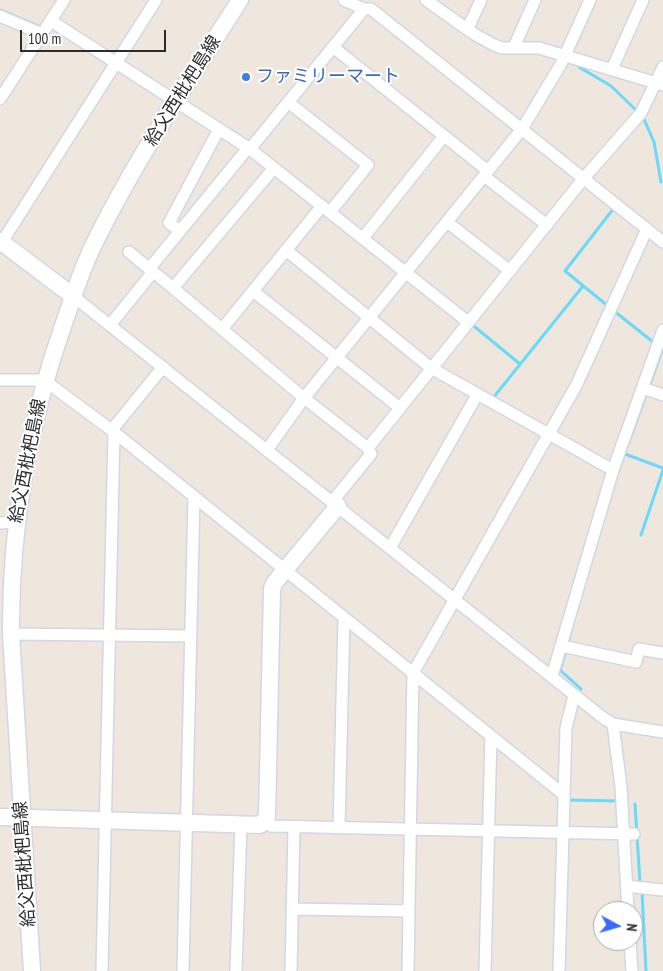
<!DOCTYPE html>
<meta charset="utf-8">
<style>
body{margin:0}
#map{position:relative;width:663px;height:971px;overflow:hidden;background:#efe6dd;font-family:"PT Sans Narrow",sans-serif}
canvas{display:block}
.north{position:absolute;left:593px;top:901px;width:50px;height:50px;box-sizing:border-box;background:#fff;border:1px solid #ababab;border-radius:50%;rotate:96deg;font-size:14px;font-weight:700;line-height:20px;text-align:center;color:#2c2c2c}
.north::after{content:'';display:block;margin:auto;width:18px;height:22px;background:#3a6aff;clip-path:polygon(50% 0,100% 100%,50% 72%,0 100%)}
.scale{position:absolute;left:20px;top:30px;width:146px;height:22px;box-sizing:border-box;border:2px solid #2c2c2c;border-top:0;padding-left:6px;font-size:15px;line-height:18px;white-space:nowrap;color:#2c2c2c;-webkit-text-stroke:4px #fff;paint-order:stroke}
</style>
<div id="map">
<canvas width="663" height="971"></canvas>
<div class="north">N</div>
<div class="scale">100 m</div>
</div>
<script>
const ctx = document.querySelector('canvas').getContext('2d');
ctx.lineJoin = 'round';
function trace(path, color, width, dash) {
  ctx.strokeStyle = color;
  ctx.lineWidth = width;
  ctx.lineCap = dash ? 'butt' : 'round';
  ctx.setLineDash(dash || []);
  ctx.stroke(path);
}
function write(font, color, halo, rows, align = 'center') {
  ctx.font = font + ' "PT Sans Narrow","Noto Sans JP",sans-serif';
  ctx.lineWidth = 4;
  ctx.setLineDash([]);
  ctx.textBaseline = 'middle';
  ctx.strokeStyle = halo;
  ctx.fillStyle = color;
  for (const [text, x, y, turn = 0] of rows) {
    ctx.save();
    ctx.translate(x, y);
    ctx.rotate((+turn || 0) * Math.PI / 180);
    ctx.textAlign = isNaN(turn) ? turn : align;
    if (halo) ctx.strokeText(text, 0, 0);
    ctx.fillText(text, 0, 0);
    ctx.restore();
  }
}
trace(new Path2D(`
 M0,10L40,27
 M579,67L611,86L637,111
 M643,117L654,142L661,182
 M608,306L565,271L614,208
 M614,311L653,342
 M475,327L520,364
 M650,384L662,350
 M493,398L583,286
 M625,454L663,468
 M616,477L646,395
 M641,535L663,470
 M568,643L571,631
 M566,650L560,670L581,689
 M569,800L617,801
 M635,804L640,883
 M642,891L646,971
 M634,909L636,943`), '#69daf8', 3);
const street = new Path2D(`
 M344,0L364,9H371L663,242
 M426,0L474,34L494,45L502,48H539L663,85
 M0,16L42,34
 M51,21L250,149L468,322
 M468,28L481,0
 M333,47L488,171
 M514,47L535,0
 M612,69L643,0
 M0,99L64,0
 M288,102L368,165L330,212
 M250,149L364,9
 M484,176L547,225
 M447,222L510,271
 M180,231L169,223L219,129
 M363,238L444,136
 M2,242L156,0
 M286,250L431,368L613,470
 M129,252L173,288L274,168
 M149,269L248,148
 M173,288L304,398L368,448
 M253,291L400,408
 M73,296L602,717L613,724L663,732
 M110,325L153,272
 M222,329L322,206
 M0,380H44L114,432L563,794
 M643,388L663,395
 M267,450L304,398L522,129L561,64L590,0
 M332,502L371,454L368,448L584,178L641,113L663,67
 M0,523L16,522
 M390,548L477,395
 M11,634L190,636
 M562,646L636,662L639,649L663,653
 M552,676L613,470L663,330
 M613,724L621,787L628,911
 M264,821L271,826L634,834
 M339,828L344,618
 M626,886L663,890
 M293,909L408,911
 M630,941L632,971
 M102,971L114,432L115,426L163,367
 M183,971L194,496
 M236,971L241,824
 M291,971L294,827
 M408,971L413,673L576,386L647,229
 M485,971L491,736
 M559,971L566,728L574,695`);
const secondary = new Path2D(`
 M0,241L73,296
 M0,817L260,825L267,817L272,589L275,582L338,506
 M32,971L11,634C10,526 28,425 64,323C73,297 81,271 93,246C135,160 189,80 240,0`);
trace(street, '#d2d7e6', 14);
trace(secondary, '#d2d7e6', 19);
trace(street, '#fff', 11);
trace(secondary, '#fff', 16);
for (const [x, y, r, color] of [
 [246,77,5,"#3f7fe0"]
]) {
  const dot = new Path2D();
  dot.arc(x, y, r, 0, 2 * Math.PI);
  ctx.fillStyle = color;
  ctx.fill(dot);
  trace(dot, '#fff', 2);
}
write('18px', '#366cbe', '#fff', [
 ["ファミリーマート",256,77]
], 'left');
write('18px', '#2c2c2c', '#fff', [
 ["給父西枇杷島線",183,91,-58],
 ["給父西枇杷島線",28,461,-79],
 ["給父西枇杷島線",25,864,-94]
]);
</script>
